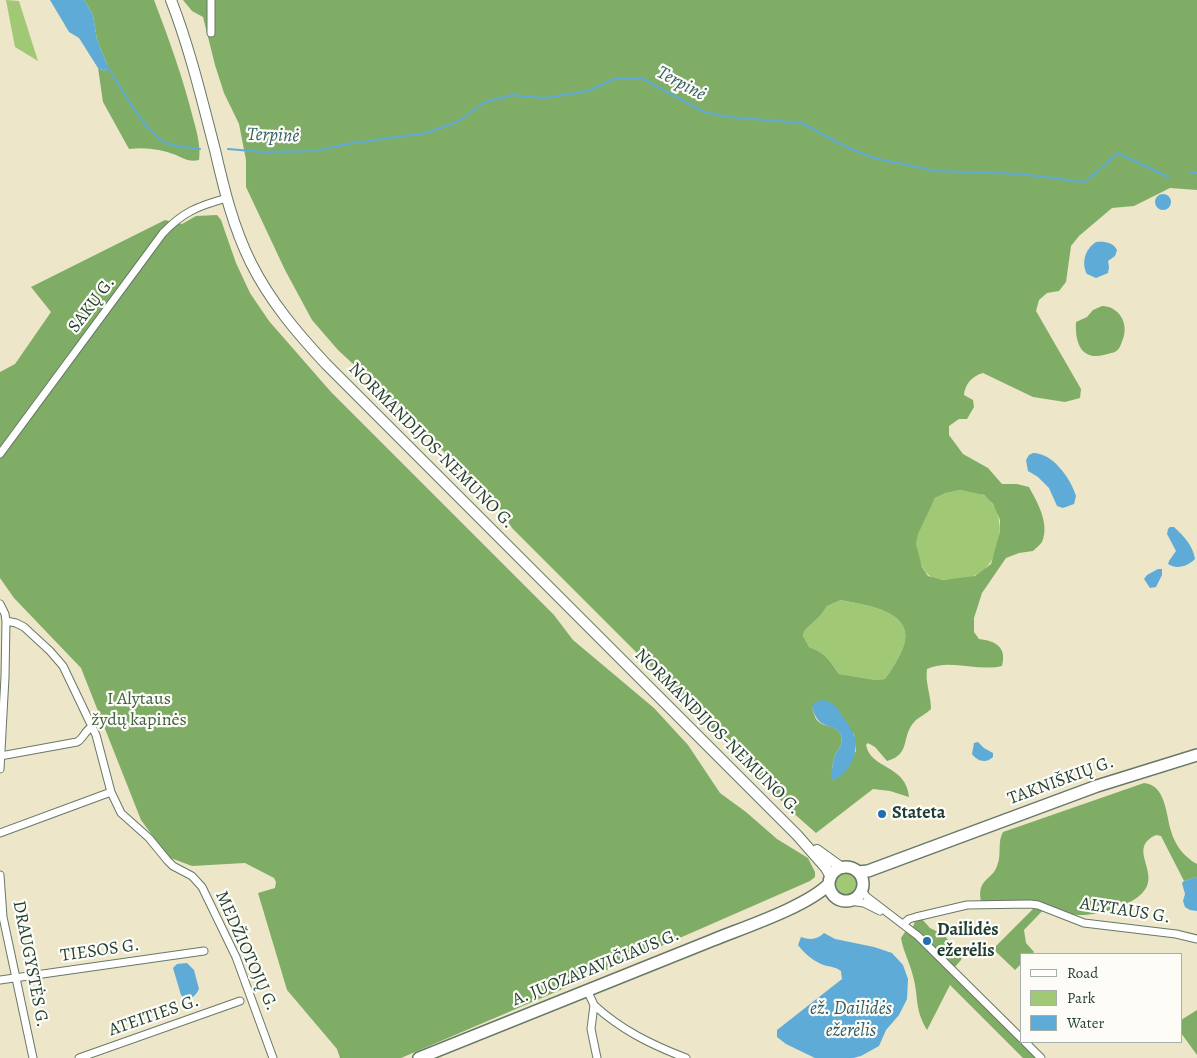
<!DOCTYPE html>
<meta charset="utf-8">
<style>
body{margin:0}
#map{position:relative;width:1197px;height:1058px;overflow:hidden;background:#ede6c8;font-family:Alegreya,serif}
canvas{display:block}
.legend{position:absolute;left:1020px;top:953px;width:162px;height:90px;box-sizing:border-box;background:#fdfcf7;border:1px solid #a4b0a9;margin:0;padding:6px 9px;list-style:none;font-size:15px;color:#1f3d34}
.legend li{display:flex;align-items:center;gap:10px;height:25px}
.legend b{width:25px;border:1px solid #a4b0a9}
</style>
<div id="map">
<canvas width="1197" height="1058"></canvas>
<ul class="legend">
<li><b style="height:6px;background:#fff"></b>Road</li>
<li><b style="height:14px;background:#a1c975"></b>Park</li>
<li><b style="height:14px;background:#5eabd7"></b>Water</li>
</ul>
</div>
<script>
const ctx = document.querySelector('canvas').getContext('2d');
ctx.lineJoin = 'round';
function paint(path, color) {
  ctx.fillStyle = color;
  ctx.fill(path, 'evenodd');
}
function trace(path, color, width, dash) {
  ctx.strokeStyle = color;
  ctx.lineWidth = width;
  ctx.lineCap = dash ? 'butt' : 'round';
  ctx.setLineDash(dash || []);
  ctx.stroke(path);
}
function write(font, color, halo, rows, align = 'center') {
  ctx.font = font + ' Alegreya,serif';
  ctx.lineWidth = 4.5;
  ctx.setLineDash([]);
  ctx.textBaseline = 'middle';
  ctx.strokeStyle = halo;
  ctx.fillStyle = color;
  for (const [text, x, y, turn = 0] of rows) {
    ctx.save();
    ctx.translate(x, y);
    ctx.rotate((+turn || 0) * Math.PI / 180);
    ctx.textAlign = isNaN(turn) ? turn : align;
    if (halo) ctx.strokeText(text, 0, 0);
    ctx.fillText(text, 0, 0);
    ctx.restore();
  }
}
paint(new Path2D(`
 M6,0L19,1L38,61L15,47Z
 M960,490C968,492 980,492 986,497C1009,515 1002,563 976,575C971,578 963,578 957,579C936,581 926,580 919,558C917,554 916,548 916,543C917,528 928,511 935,498L946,493Z
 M841,600C863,605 915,610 904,645C900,657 892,669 885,679L876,680L839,674C828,659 827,654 809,647L803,637L805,630L821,615L827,606Z
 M833 885a12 12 0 1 1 24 0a12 12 0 1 1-24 0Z`), '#a1c975');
paint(new Path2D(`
 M84,0H154C169,39 183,78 193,118C197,132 201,147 199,160C189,162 185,159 176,155C160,149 146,147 129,149L103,102L98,68L105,71L108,67L97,40L93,15Z
 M183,0H1197V190L1170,188L1134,206L1112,208L1079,236L1071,246L1066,282L1059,291L1047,293L1039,300L1036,311L1081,389L1080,398L1065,402L1033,397L983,373C972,376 965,384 964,395L973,400L974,407L967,419H959L949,426V435L963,454L988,468L1002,484H1017L1029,487C1037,502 1050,523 1042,542C1040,545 1036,548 1033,551L1019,553L1006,558L982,593L974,618V632L979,639C996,641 1007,647 1002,666C978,672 950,658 927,669C925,683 931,695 931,709C926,714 919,717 915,721C900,737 912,754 887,761L875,747L868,743L866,745C871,770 906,764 909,797L890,791L873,789L816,833L791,811L699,715L512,528L498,506L392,400L338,350L312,320L285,270L246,187V160L239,124L224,93L215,65L203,17L192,11ZM960,490L984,495L993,504L1000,520V532L991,564L975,576L943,580L928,576L922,567L916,544L918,534L935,498L946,493ZM841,600C863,605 915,610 904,645C900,657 892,669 885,679L876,680L839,674C828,659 827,654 809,647L803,636L805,630L821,615L827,606ZM812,707L854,734L856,751L834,780L832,778C832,771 832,765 834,758C836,750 844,746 841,736C838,724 826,728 819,722C814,718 814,712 812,707Z
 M217,215L221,220L236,263L250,293L269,321L331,392L554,615L573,640L654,708L688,745L720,793L746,812L777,839L808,858L815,872V877L810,881L572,985L401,1058H340L337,1049L287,990L258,893L275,888L276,882L274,878L245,863L192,866L168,857L141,820L81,668L14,598L0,578V372L15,364L51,312L31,287L165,220L182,224L196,216Z
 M1102,306C1105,306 1111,307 1113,309C1124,315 1127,328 1123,339C1121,344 1120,349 1115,352C1112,353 1107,354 1104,355C1080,361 1075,341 1076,322L1087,317L1093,310Z
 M1144,783C1166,785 1166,815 1171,831C1175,845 1184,857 1197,864V877L1184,881L1161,836L1156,835C1129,847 1155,868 1147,886C1139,905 1097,916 1078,915C1068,914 1058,909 1048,905L1024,930L1026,943L1034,952L1032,954H1021V964L1015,970L993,949L1034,908L982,907C981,902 979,893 981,888C983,879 994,876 997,866C1002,855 997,842 1003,832Z
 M921,918L930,928L944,935L962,957L961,960L954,968L913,927L915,921Z
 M905,932H908L1037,1058H1023L950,985L927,1030C914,1008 919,998 913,976C910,963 903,951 901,938Z
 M1197,1010V1055L1181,1033V1020Z`), '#80ad66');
paint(new Path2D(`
 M50,0H84L93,15L97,40L108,67L105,71L98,68L79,38L69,32Z
 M1155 202a8 8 0 1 1 16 0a8 8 0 1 1-16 0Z
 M1096,242C1104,241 1113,242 1117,250L1115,256L1108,261L1109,267L1108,273L1096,278L1087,274C1081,263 1085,249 1096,242Z
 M1033,453C1053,453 1071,479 1076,496L1074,504L1063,508L1057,506L1049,488L1038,477L1028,471L1026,460L1029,455Z
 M1170,527H1174C1184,536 1193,546 1195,559C1188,566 1177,570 1168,564L1169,561L1176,551L1167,534L1168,529Z
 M1158,569H1162V575L1156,587L1150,588L1144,579L1147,575Z
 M822,700C833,701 837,707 842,716C846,721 850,727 853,733C861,749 850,773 834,780L831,778C832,772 832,765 834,758C836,750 844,746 841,736C836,720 819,734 812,707L815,702Z
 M978,742L984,748L993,753V757C986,764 977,761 972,754L974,743Z
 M1197,877V911L1190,910L1185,907L1183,901L1185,894L1182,883L1184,881Z
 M824,933L835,939L874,947L892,953L903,965L908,979L907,999L899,1015L886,1030L879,1046L861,1056L853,1058H815L786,1044L777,1037V1030L842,979L841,971C835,966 828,967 821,964C812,960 804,953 798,945L801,937C810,940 817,940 824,933Z
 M187,963L194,970L199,989C196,995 193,998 186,1000L181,995L173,968L177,964Z`), '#5eabd7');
trace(new Path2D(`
 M107,66C120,86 146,134 166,143C177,147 189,147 200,149
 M228,149L263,152L315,151L347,144L426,133L457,122L485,102L512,95L544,98L588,91L614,79H643L704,112L728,117L802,123L844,146L874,158L936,171L1021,174L1085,182L1118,153L1168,177
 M1190,173L1197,172`), '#5eabd7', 2);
const minor = new Path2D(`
 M211,0V33
 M0,454L163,233C183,212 198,206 227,198
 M0,604L5,614L6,621L5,677L0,769
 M6,621L16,623L24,627L50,651L63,666L96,735L111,792L121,813L149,838L167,860L173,866L192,876L202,887L236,957L273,1058
 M0,756L77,742C84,738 85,730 92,727
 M0,833L111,792
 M0,875L3,917L33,1058
 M861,890L867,897L918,936L1021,1038
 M849,901L864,903L880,911
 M903,924L909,919L916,917L967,905L1030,904L1038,905L1084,923L1176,934L1197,939
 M0,980L204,951
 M588,992L594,1005L591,1029L597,1058
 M594,1005C621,1030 652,1045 686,1058
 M1025,1042L1041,1058
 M79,1058L240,1001`);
const secondary = new Path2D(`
 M171,0C190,49 202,100 215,150C224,189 233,227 251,263C270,301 297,333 326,364L797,835L826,868L831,877
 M817,850L842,868`);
const primary = new Path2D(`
 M829 884a17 17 0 1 1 34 0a17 17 0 1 1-34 0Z
 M858,872L868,871L1097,786L1197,755
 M419,1058C517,1019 615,980 713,940C745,927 806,907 829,884`);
trace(minor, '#677868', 9);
trace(secondary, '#677868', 12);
trace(primary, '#677868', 14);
trace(minor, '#fff', 7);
trace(secondary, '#fff', 10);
trace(primary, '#fff', 11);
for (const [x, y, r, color] of [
 [882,814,5,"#1f6fb2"],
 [927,941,5,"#1f6fb2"]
]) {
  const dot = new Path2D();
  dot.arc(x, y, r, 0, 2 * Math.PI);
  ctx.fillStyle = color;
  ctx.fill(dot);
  trace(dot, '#fdfcf7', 2);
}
write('18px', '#1f3d34', '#fdfcf7', [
 ["SAKŲ G.",92,305,-53],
 ["NORMANDIJOS-NEMUNO G.",431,446,45],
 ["NORMANDIJOS-NEMUNO G.",717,732,45],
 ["TAKNIŠKIŲ G.",1061,781,-20],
 ["ALYTAUS G.",1125,911,9],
 ["TIESOS G.",100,951,-8],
 ["MEDŽIOTOJŲ G.",246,951,66],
 ["DRAUGYSTĖS G.",30,964,79],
 ["A. JUOZAPAVIČIAUS G.",596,968,-22],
 ["ATEITIES G.",154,1016,-19]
]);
write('18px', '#406044', '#fdfcf7', [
 ["I Alytaus",139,700],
 ["žydų kapinės",139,721]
]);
write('bold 18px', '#1f3d34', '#fdfcf7', [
 ["Stateta",892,814],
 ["Dailidės",937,931],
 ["ežerėlis",937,952]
], 'left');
write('italic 19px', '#325e65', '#fdfcf7', [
 ["Terpinė",681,84,28],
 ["Terpinė",273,136,2],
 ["ež. Dailidės",851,1009],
 ["ežerėlis",851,1031]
]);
</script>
